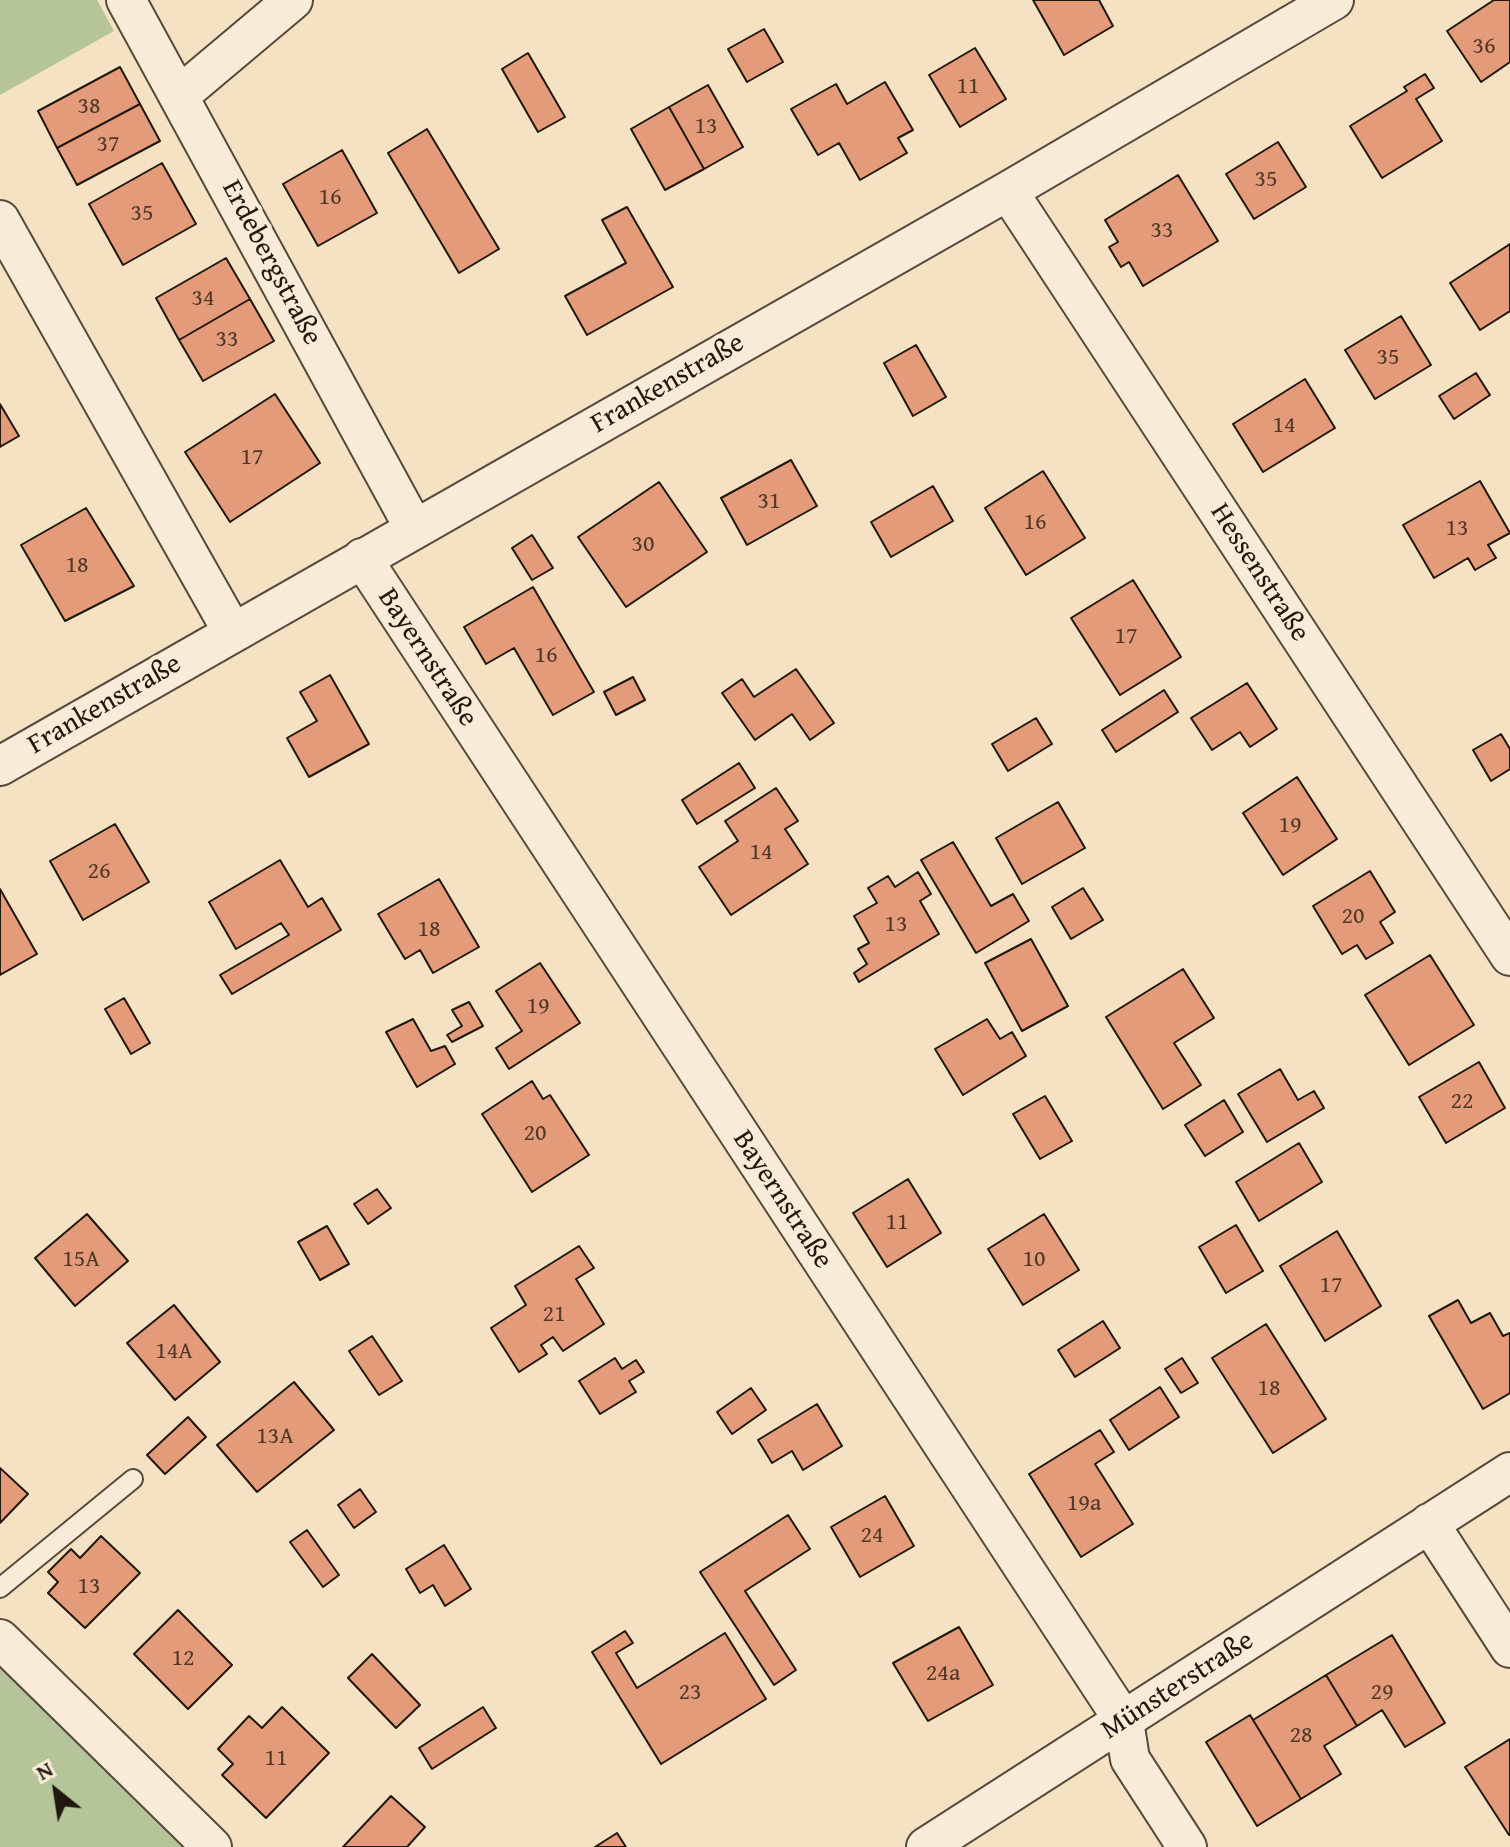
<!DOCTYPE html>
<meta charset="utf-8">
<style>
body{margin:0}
#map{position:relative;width:1510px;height:1847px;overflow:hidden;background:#f5e2c3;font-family:"Gentium Book Plus",serif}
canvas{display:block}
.north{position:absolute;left:16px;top:1751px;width:80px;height:80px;-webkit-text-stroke:6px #f8ecd8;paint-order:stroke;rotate:330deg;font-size:22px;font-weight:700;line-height:32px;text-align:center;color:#20180e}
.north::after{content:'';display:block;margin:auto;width:28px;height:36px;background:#20180e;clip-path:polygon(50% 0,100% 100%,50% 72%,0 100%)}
</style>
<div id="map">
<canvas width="1510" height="1847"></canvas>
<div class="north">N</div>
</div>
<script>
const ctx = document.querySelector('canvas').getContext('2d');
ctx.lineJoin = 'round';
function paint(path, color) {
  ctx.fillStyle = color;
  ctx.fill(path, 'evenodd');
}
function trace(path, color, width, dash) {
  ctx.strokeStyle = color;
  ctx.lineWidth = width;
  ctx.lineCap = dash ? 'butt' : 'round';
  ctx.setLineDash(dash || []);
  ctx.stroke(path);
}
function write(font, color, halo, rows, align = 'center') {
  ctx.font = font + ' "Gentium Book Plus",serif';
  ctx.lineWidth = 8;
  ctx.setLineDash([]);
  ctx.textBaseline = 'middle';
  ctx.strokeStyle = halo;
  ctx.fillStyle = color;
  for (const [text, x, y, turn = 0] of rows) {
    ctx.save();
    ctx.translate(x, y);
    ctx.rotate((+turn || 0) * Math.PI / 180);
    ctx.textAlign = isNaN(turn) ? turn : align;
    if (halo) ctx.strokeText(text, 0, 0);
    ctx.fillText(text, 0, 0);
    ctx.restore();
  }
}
paint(new Path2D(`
 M0,0H97L114,31L0,95Z
 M0,1657L191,1847H0Z`), '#b5c499');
const building = new Path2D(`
 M1033,0H1099L1113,26L1064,55Z
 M1494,0H1510V62L1481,82L1447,31Z
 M764,29L783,62L747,82L728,49Z
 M975,48L1006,99L960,127L929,75Z
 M528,53L565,117L538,132L502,69Z
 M120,67L140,104L57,148L38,111Z
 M1425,74L1434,88L1416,99L1442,141L1382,178L1350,126L1407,91L1404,87Z
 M885,82L913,130L898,138L907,153L860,180L839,143L818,155L791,109L836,84L847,104Z
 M708,85L743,147L704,169L669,107Z
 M140,104L160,141L77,185L57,148Z
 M669,107L704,169L665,190L631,129Z
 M427,129L499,249L459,273L388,153Z
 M1278,142L1306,187L1254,219L1226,174Z
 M342,150L377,213L318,246L283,184Z
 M162,163L196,224L123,265L89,204Z
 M1178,175L1218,241L1143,286L1129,262L1121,267L1109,247L1118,242L1105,220Z
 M627,207L673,287L587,335L565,296L626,263L602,220Z
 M1510,244V311L1480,330L1450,283Z
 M226,258L250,299L179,340L156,298Z
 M250,299L274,341L203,381L179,340Z
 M1401,316L1431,365L1375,399L1345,350Z
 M916,345L946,397L913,416L884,363Z
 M1476,373L1490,395L1454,419L1439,396Z
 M1305,379L1335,428L1263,472L1233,424Z
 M275,394L320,463L230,522L185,452Z
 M0,404L19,436L0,447Z
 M791,460L817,506L747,545L721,498Z
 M1043,471L1085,538L1026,575L985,508Z
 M1480,481L1510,533L1488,545L1496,558L1475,570L1468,558L1434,578L1403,525Z
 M659,482L707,552L626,607L578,537Z
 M933,486L953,521L891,557L871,522Z
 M86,508L134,586L65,621L21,545Z
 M532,535L553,568L532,580L512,548Z
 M1133,580L1181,657L1120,695L1071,618Z
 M533,587L594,692L553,715L514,648L486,664L464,627Z
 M796,669L834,723L810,740L792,714L755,740L722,693L742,679L754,697Z
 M330,675L369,744L309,777L287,738L317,721L300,692Z
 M633,677L645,700L616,715L604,692Z
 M1247,683L1277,729L1250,747L1240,732L1212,750L1191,718Z
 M1164,690L1178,712L1116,752L1102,730Z
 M1036,718L1052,744L1008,771L992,744Z
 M1501,734L1510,749V769L1491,781L1473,750Z
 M739,763L755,788L697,824L682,800Z
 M1297,777L1337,839L1283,875L1243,813Z
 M776,788L798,821L785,829L808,864L731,915L699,867L738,841L725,821Z
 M1058,802L1085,848L1022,884L996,838Z
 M115,824L149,882L83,920L50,861Z
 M953,842L991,906L1013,894L1029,921L976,953L921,860Z
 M280,860L308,907L322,898L341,930L232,994L220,975L289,935L281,923L236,949L209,902Z
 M1370,871L1395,912L1380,922L1393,943L1366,959L1357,945L1342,954L1313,906Z
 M918,872L931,894L920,901L939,934L859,982L854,973L867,964L858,949L869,943L854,916L877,903L868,888L888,876L895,887Z
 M439,879L479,947L433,973L420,950L405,959L378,914Z
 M1083,888L1103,920L1071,939L1052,907Z
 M0,889L37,954L0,975Z
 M1031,939L1068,1006L1022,1031L985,963Z
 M1430,955L1474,1025L1409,1065L1365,995Z
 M540,963L580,1023L509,1069L496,1048L522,1031L496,991Z
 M1183,969L1214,1018L1174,1043L1201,1085L1163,1109L1106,1017Z
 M124,998L150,1043L131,1054L105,1009Z
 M469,1002L483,1026L452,1042L447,1035L462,1026L452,1010Z
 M413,1019L431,1051L445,1046L455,1064L417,1087L386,1032Z
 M987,1019L1000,1039L1012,1032L1026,1056L963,1095L935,1049Z
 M1479,1062L1505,1108L1446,1143L1419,1097Z
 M1280,1069L1298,1100L1314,1091L1324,1108L1267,1142L1238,1094Z
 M532,1081L543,1099L550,1095L589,1155L532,1192L482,1114Z
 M1045,1096L1072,1141L1040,1159L1013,1114Z
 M1224,1100L1243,1132L1205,1156L1185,1125Z
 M1299,1143L1322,1182L1259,1221L1236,1182Z
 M908,1179L941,1233L887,1267L853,1213Z
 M377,1189L391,1208L368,1224L354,1204Z
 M87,1214L128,1261L75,1306L35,1258Z
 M1044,1214L1079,1270L1023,1305L988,1249Z
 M1236,1225L1263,1271L1226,1293L1199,1247Z
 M327,1226L349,1264L320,1280L298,1242Z
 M1337,1231L1381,1306L1325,1341L1280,1266Z
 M579,1246L594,1268L576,1279L604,1324L563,1351L553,1337L541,1345L547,1354L519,1372L491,1328L526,1305L515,1286Z
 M1458,1300L1471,1323L1490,1313L1503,1336L1510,1333V1393L1483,1409L1429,1316Z
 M174,1305L220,1362L175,1400L127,1343Z
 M1103,1321L1120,1348L1075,1377L1058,1350Z
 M1266,1324L1326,1419L1273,1453L1212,1358Z
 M372,1336L402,1381L379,1395L349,1351Z
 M615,1358L622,1369L636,1360L644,1372L629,1381L636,1392L600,1414L579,1381Z
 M1182,1358L1198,1383L1181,1393L1165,1369Z
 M294,1382L334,1430L257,1492L217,1445Z
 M1160,1387L1179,1417L1129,1450L1110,1420Z
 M751,1388L766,1410L732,1434L717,1412Z
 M817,1404L842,1446L803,1470L792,1451L772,1463L758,1440Z
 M188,1417L206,1437L165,1474L147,1455Z
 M1100,1430L1114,1452L1095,1464L1133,1524L1081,1557L1029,1474Z
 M0,1468L28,1494L0,1523Z
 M360,1489L376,1512L354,1528L338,1505Z
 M885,1496L914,1546L860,1577L831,1527Z
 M788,1515L810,1549L745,1591L796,1670L774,1685L700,1572Z
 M307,1530L339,1575L323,1587L290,1542Z
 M101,1536L140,1573L85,1628L48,1593L58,1582L48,1572L71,1549L80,1558Z
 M444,1545L471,1589L445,1606L433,1585L420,1593L406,1569Z
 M178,1610L232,1665L188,1709L134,1654Z
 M959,1627L993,1685L928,1721L893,1663Z
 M625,1631L633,1643L616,1653L637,1688L725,1633L766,1699L661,1764L592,1652Z
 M1392,1635L1445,1723L1405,1747L1382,1710L1357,1726L1326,1675Z
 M372,1654L420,1705L396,1728L348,1678Z
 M1326,1675L1357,1726L1324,1746L1341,1774L1301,1799L1253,1720Z
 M282,1707L329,1753L266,1818L222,1775L233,1764L218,1749L249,1716L262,1728Z
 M483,1707L496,1728L432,1769L419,1748Z
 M1250,1715L1301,1799L1257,1826L1206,1742Z
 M1510,1739V1835H1509L1465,1767Z
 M391,1796L425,1827L407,1847H343Z
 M617,1833L626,1847H595Z`);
paint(building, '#e49b7a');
trace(building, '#20180e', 2);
const service = new Path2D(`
 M0,1588L133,1479`);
const minor = new Path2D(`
 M126,0L414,528
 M180,95L293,0
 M1008,191L1510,956
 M0,220L232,631
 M362,558L1124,1721L1130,1759L1187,1847
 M0,766L1008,191L1334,0
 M1429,1523L1510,1648
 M0,1639L212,1847
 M926,1847L1510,1472`);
trace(service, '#554a3b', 22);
trace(minor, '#554a3b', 42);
trace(service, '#f8ecd8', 18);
trace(minor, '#f8ecd8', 38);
write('24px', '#513929', null, [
 ["36",1484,47],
 ["11",968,87],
 ["38",89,107],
 ["13",706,127],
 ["37",108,145],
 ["35",1266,180],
 ["16",330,198],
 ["35",142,214],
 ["33",1162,231],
 ["34",203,299],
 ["33",227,340],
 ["35",1388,358],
 ["14",1284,426],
 ["17",252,458],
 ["31",769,502],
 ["16",1035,523],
 ["13",1457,529],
 ["30",643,545],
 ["18",77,566],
 ["17",1126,637],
 ["16",546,656],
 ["19",1290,826],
 ["14",761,853],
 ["26",99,872],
 ["20",1353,917],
 ["13",896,925],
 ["18",429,930],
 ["19",538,1007],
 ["22",1462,1102],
 ["20",535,1134],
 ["11",897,1223],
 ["15A",81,1260],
 ["10",1034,1260],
 ["17",1331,1286],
 ["21",554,1315],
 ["14A",174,1352],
 ["18",1269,1389],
 ["13A",275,1437],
 ["19a",1084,1504],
 ["24",872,1536],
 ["13",89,1587],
 ["12",183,1659],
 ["24a",943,1674],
 ["23",690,1693],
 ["29",1382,1693],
 ["28",1301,1736],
 ["11",276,1759]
]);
write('28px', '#20180e', '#f8ecd8', [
 ["Erdebergstraße",271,263,62],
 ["Frankenstraße",668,384,-30],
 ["Hessenstraße",1259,573,57],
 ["Bayernstraße",427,658,57],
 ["Frankenstraße",105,705,-30],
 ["Bayernstraße",782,1200,57],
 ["Münsterstraße",1178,1686,-33]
]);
</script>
